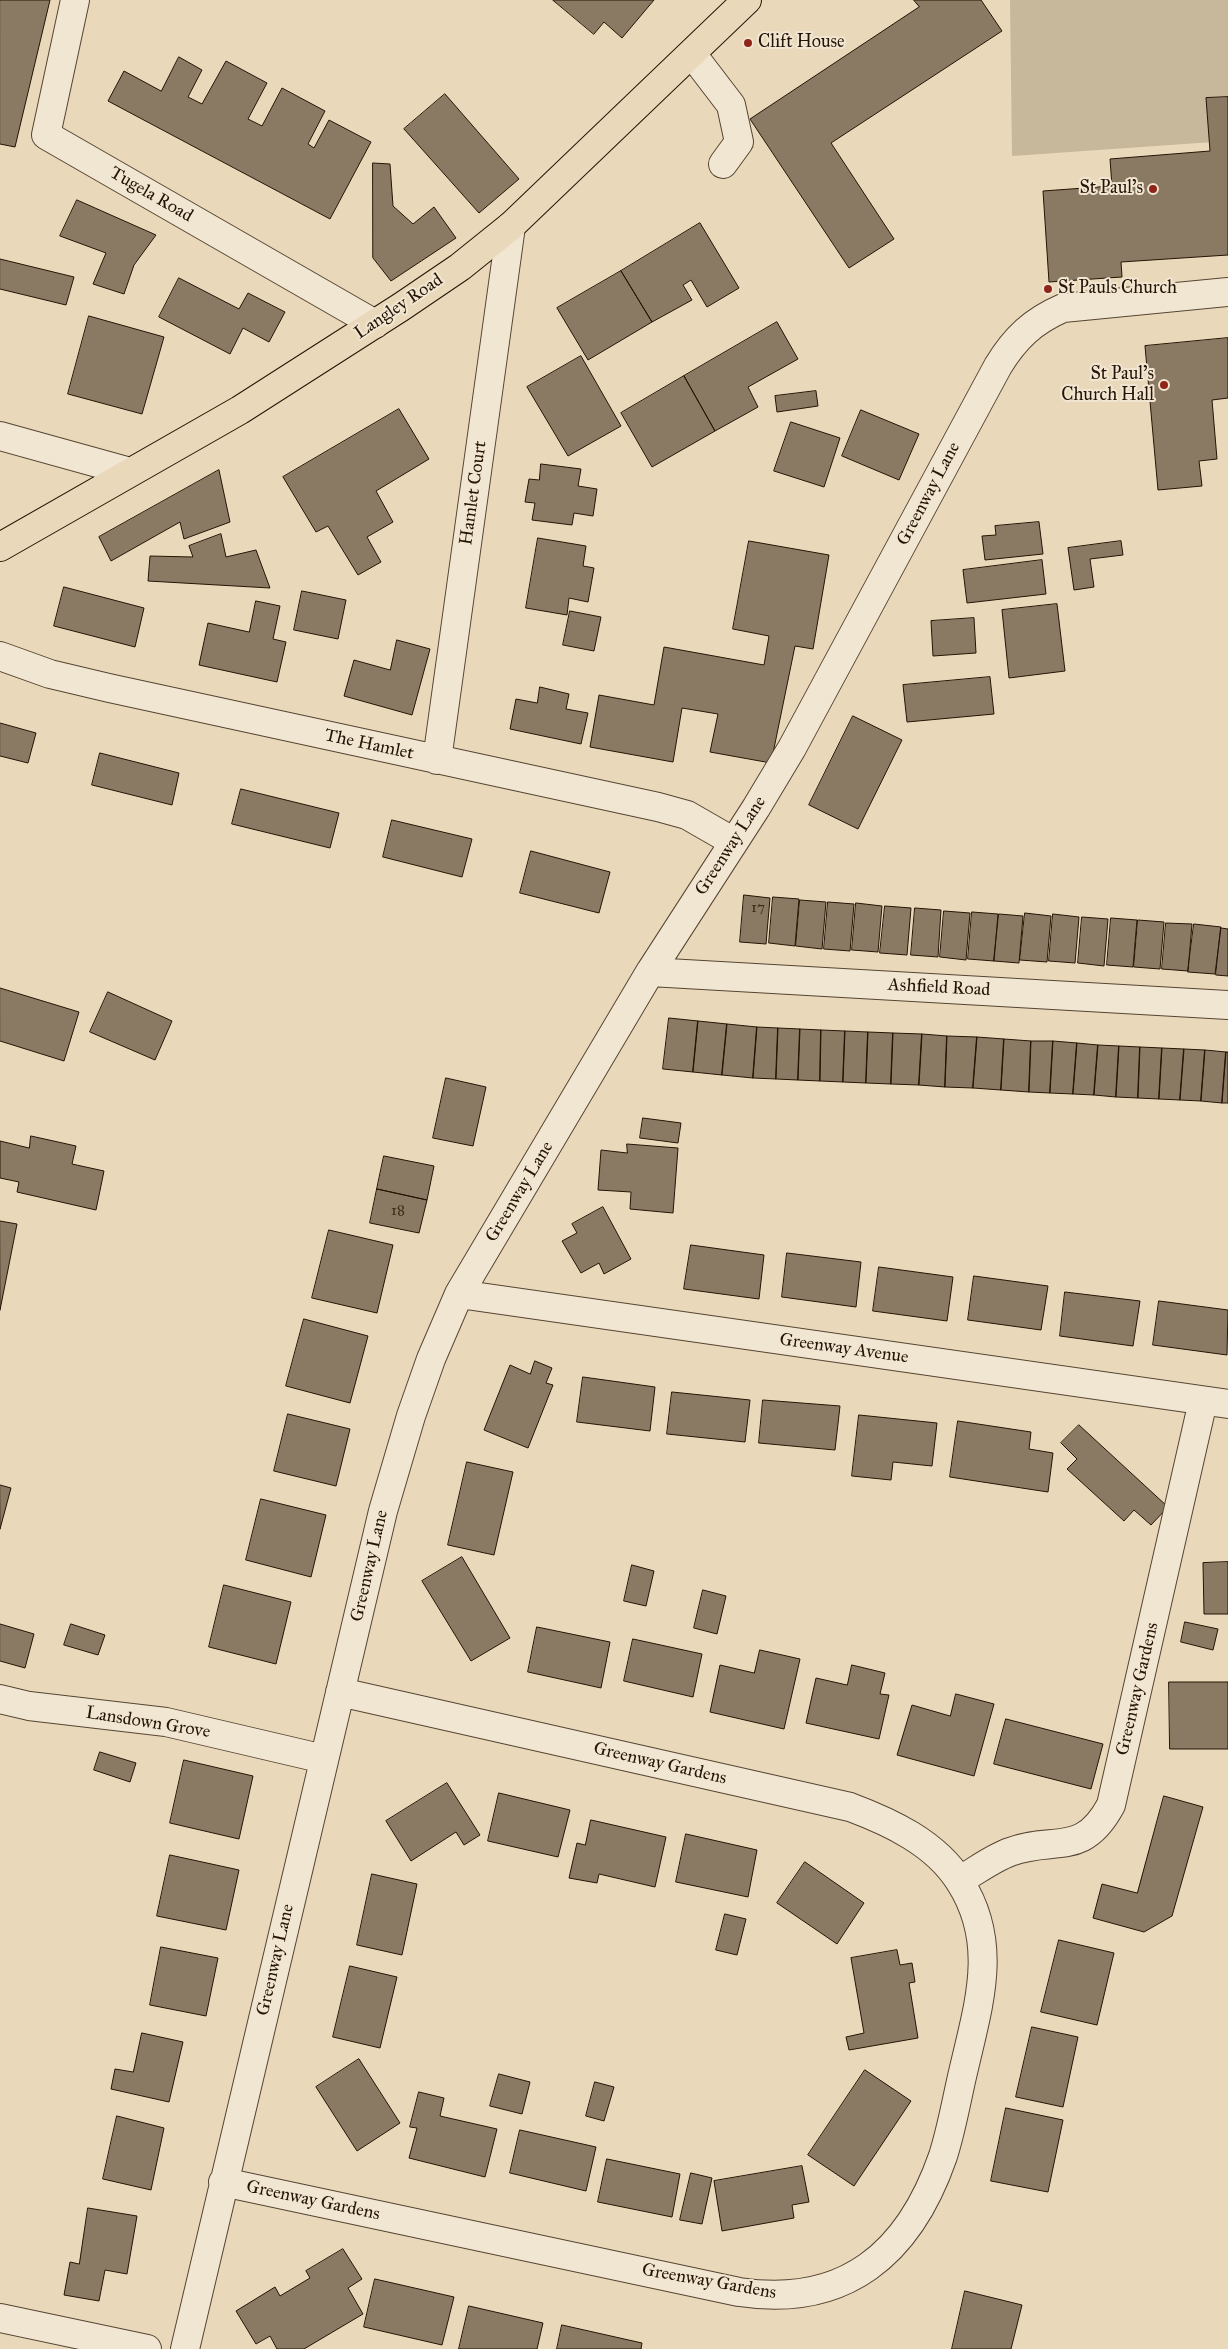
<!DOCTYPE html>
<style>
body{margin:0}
canvas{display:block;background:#e9d9ba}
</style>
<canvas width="1228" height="2349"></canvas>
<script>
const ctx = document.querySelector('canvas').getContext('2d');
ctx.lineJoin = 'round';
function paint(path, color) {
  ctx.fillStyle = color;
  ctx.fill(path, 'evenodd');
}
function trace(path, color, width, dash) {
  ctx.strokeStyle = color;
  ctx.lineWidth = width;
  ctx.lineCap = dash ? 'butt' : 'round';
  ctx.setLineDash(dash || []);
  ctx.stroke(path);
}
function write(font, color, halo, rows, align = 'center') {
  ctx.font = font + ' "IM FELL Great Primer",serif';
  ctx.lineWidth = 4;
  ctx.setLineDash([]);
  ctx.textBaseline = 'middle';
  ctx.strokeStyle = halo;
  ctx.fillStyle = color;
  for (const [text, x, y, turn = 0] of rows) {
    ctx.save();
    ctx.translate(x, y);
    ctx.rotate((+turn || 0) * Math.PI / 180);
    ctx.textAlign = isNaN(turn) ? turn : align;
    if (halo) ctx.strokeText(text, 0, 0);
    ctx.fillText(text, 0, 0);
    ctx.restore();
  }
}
paint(new Path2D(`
 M1010,0H1228V141L1012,156Z`), '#c8b89b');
const building = new Path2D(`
 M0,0H50L15,147L0,144Z
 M553,0H654L622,38L604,22L594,34Z
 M914,0H981L1002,31L831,143L894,239L849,268L750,119L919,7Z
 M179,57L202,70L188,97L202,104L226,61L267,83L248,119L262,126L282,88L325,111L308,144L314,148L329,120L371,142L330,219L108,101L124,71L161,91Z
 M445,94L519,179L479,213L404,129Z
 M1228,97V255L1121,262L1122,277L1049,282L1043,191L1112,186L1110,159L1210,151L1206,98Z
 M373,163L390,164L393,206L413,224L434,207L456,238L391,281L373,258Z
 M77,200L156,235L134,265L124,294L93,284L106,253L60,236Z
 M700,223L739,288L707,307L691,280L683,285L692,300L652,322L621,271Z
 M0,259L74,277L66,305L0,289Z
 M621,271L652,322L588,360L557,308Z
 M179,278L239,309L248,293L285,312L269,342L243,328L230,354L159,317Z
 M89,316L164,337L142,414L68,394Z
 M777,322L798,359L748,387L758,407L715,431L684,376Z
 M1228,338V398L1212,400L1217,459L1199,461L1202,486L1158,490L1145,346Z
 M581,356L621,426L568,456L527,387Z
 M684,376L715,431L652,467L621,413Z
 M816,391L818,406L777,412L775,396Z
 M399,409L429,459L376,491L393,522L367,537L381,562L358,575L328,526L316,532L283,477Z
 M861,410L919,434L899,480L842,456Z
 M791,422L840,438L824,487L774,471Z
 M541,464L581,469L578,486L597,489L593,516L574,513L572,525L532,520L535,503L525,502L529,479L539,480Z
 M219,470L230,522L184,539L180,522L111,561L99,537Z
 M1039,522L1043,554L985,560L982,536L996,535L995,526Z
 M221,534L226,557L256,550L270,588L148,581L150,556L193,557L189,546Z
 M538,538L586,546L583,566L594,568L588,602L569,598L567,615L526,608Z
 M749,541L829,555L813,649L795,646L771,763L710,752L718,714L682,708L673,762L590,747L599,695L654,705L664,647L764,665L769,636L733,629Z
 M1121,541L1123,555L1090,559L1094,587L1074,590L1068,548Z
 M1042,560L1046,594L967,603L963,570Z
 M64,587L144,608L135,647L54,626Z
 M302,591L346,600L338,639L294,630Z
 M256,601L280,606L273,639L286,642L277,682L199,665L208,623L249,632Z
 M1057,604L1065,671L1009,678L1002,610Z
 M570,611L601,617L594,651L563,645Z
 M974,618L976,653L933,656L931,621Z
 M397,640L430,649L412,715L344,696L354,660L390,670Z
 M990,677L994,714L907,722L903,685Z
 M540,687L569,694L566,709L588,713L581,744L510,729L516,699L537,703Z
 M853,716L902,740L858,829L809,805Z
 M0,723L36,733L28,763L0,756Z
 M100,753L179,773L172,805L92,785Z
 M241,789L339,813L330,848L232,824Z
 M392,820L472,839L462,877L383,857Z
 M531,851L610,872L599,913L520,893Z
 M744,895L770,898L766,944L740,942Z
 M773,897L799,899L795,946L769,943Z
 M800,900L826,902L822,949L796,946Z
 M828,902L854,904L850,951L824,949Z
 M856,903L882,906L878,952L852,950Z
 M885,906L911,908L907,955L880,953Z
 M915,908L941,910L938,957L911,955Z
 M944,911L970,913L966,960L940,957Z
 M972,912L998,914L994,961L968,959Z
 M1025,913L1051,916L1047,962L1020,960Z
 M999,914L1023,916L1019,963L994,961Z
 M1053,914L1079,917L1075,963L1049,961Z
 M1082,917L1108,919L1104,966L1078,963Z
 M1111,918L1137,920L1133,967L1107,965Z
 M1138,920L1164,922L1160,969L1134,967Z
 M1166,923L1192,924L1188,971L1162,969Z
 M1194,924L1221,927L1215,974L1188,972Z
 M1221,928L1228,929V976L1216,975Z
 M0,988L79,1012L64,1061L0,1041Z
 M108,992L172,1021L155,1060L90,1032Z
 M669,1018L698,1021L693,1072L663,1069Z
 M698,1021L727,1024L722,1075L693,1072Z
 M727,1024L757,1027L753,1078L722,1075Z
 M757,1027L778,1028L776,1079L753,1078Z
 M778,1028L800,1029L798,1080L776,1079Z
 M800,1029L821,1030L820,1081L798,1080Z
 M821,1030L845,1031L843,1082L820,1081Z
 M845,1031L868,1032L866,1083L843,1082Z
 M868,1032L893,1033L891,1084L866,1083Z
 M893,1033L922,1034L919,1085L891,1084Z
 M922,1034L947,1036L945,1087L919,1085Z
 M947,1036L977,1037L973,1088L945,1087Z
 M977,1037L1004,1039L1001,1090L973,1088Z
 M1004,1039L1031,1041L1029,1092L1001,1090Z
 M1031,1041H1053L1050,1093L1029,1092Z
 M1053,1041L1077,1043L1073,1094L1050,1093Z
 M1077,1043L1098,1045L1094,1095L1073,1094Z
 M1098,1045L1119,1046L1116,1097L1094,1095Z
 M1119,1046L1140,1047L1138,1098L1116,1097Z
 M1140,1047L1162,1048L1159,1099L1138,1098Z
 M1162,1048L1184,1049L1180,1100L1159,1099Z
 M1184,1049L1205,1050L1201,1101L1180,1100Z
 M1205,1050L1226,1052L1222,1103L1201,1101Z
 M1226,1052H1228V1103H1222Z
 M446,1078L486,1087L473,1146L433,1138Z
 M643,1118L681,1123L678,1143L640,1138Z
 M31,1136L76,1146L72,1164L104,1171L96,1210L17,1192L19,1182L0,1178V1141L29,1148Z
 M627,1144L678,1148L673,1213L630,1209L631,1192L598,1190L601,1150L627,1153Z
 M384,1156L434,1166L427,1200L377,1189Z
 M377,1189L427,1200L419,1233L370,1223Z
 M603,1207L631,1259L604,1274L599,1263L581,1273L562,1241L577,1233L572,1224Z
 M0,1221L17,1224L0,1310Z
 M329,1230L393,1245L377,1313L312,1298Z
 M691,1245L764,1255L759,1299L684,1289Z
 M787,1253L861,1262L856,1307L782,1297Z
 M879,1267L953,1277L947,1321L873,1311Z
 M974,1276L1048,1286L1041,1330L968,1320Z
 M1065,1292L1140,1301L1133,1346L1060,1336Z
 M1159,1301L1228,1310L1227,1355L1153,1345Z
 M304,1319L368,1336L350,1403L286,1386Z
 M535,1361L552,1368L546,1383L553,1385L528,1448L484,1430L510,1365L530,1374Z
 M583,1377L655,1387L650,1431L577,1422Z
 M672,1392L750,1400L745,1442L667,1434Z
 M763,1400L840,1406L835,1450L759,1443Z
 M288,1414L350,1429L336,1486L274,1471Z
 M859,1415L937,1423L932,1466L893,1462L891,1480L852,1476Z
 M958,1421L1031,1432L1029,1449L1053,1453L1048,1492L950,1477Z
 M1079,1425L1168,1507L1151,1525L1134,1510L1124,1521L1067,1469L1077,1459L1061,1443Z
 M467,1462L513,1472L494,1555L448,1545Z
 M0,1485L11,1488L0,1529Z
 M261,1499L326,1515L311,1577L246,1560Z
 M462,1557L510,1638L471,1661L422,1581Z
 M1228,1562V1614H1204L1203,1563Z
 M632,1565L654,1571L646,1606L624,1601Z
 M224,1585L291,1602L276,1664L209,1647Z
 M703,1590L726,1596L717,1634L694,1628Z
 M1185,1622L1218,1629L1213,1650L1181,1642Z
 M0,1624L34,1634L25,1668L0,1661Z
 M71,1624L105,1635L98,1655L64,1645Z
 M537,1627L610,1642L601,1688L528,1672Z
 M633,1639L702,1654L693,1697L624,1681Z
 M760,1650L800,1659L784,1729L710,1712L720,1665L754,1673Z
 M852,1665L885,1673L880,1694L889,1695L879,1739L806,1723L816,1678L847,1685Z
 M1169,1682H1228V1749H1170Z
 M956,1694L994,1704L974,1776L897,1755L912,1705L950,1716Z
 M1006,1719L1103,1744L1091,1789L994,1764Z
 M100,1752L136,1763L130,1782L94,1770Z
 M184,1760L253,1776L239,1839L170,1823Z
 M447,1783L480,1835L464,1845L456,1832L411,1861L386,1821Z
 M499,1793L570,1810L558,1857L488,1841Z
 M1164,1796L1203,1807L1172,1916L1144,1932L1093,1918L1102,1884L1137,1893Z
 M591,1820L666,1837L655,1887L599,1874L597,1883L569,1878L577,1843L585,1845Z
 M686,1834L757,1850L748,1897L676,1882Z
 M170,1855L239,1870L226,1930L157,1916Z
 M805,1862L864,1903L837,1944L777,1903Z
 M372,1874L417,1884L402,1955L357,1945Z
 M725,1914L746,1919L737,1955L716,1950Z
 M1059,1940L1114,1953L1097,2025L1041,2012Z
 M161,1947L218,1958L206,2016L150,2005Z
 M897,1950L900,1965L912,1963L915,1982L909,1983L918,2038L849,2050L846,2037L864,2033L851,1958Z
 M350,1966L397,1977L380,2048L333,2037Z
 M1032,2027L1078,2037L1063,2107L1016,2097Z
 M142,2033L183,2042L169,2102L111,2089L115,2069L133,2072Z
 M359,2059L400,2123L357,2151L316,2087Z
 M865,2070L911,2101L854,2186L808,2155Z
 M499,2074L530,2082L522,2114L490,2106Z
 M595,2082L614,2087L604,2121L586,2116Z
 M419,2092L444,2098L440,2116L497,2129L485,2177L409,2158L417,2128L410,2127Z
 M1006,2108L1063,2120L1048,2192L991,2181Z
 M117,2116L164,2128L151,2190L103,2179Z
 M520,2130L596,2147L586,2191L510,2173Z
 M607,2159L680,2174L672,2217L598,2202Z
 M802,2166L809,2202L792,2205L794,2218L722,2231L714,2181Z
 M691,2173L712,2178L702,2224L680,2220Z
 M88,2208L137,2216L127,2274L105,2270L99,2301L64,2295L70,2262L79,2264Z
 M343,2249L362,2279L348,2288L363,2314L304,2349H277L270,2336L256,2344L236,2311L275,2287L280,2296L310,2278L306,2271Z
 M375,2279L454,2297L442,2345L364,2327Z
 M965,2291L1022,2305L1011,2349H952Z
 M469,2306L543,2323L537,2349H459Z
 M562,2325L642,2343L641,2349H557Z`);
paint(building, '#8b7a63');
trace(building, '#251405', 1);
const minor = new Path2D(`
 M75,0L46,135L375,324
 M692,54L731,105L739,142L723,164
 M0,436L130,472
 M0,656L50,674L109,688L658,807L687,815L734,842
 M437,760L511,226
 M650,972L1228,1005
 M459,1294L1228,1404
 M0,1699L29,1706L166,1722L324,1759
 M960,1880C976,1871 993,1858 1010,1852C1054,1835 1082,1859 1111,1805L1203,1401
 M223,2182L739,2292C845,2308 909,2254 943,2156C952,2128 957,2097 964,2068C979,2003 999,1943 960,1882C936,1843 890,1822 850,1807L340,1692
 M0,2318L147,2349
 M185,2349L383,1511L411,1416L431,1359L459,1294L650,972L756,808L792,748L998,366C1015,338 1033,321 1063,308L1228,292`);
const major = new Path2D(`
 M0,547L240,410L401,307L460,267L511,226L747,0`);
trace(minor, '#564532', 30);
trace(major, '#251405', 30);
trace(minor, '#f1e6d2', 28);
trace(major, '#e9d9ba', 28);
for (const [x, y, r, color] of [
 [748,43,5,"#8f2418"],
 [1153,189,5,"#8f2418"],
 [1048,289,5,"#8f2418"],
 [1164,385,5,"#8f2418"]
]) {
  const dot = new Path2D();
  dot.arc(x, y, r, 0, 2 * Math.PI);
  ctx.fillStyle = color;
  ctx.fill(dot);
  trace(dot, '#f1e6d2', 2);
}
write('15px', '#3e2e1c', null, [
 ["17",758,908],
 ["18",398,1211]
]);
write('18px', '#251405', '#f1e6d2', [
 ["Clift House",758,43],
 ["St Paul's",1143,189,"right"],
 ["St Pauls Church",1058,289],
 ["St Paul's",1154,375,"right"],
 ["Church Hall",1154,396,"right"]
], 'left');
write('18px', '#251405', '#f1e6d2', [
 ["Tugela Road",151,195,30],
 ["Langley Road",399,307,-34],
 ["Hamlet Court",474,493,-82],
 ["Greenway Lane",929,494,-62],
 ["The Hamlet",369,745,12],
 ["Greenway Lane",731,846,-57],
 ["Ashfield Road",939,988,3],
 ["Greenway Lane",520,1192,-59],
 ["Greenway Avenue",844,1349,8],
 ["Greenway Lane",370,1566,-77],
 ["Greenway Gardens",1138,1689,-77],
 ["Lansdown Grove",148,1723,9],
 ["Greenway Gardens",660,1764,13],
 ["Greenway Lane",276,1960,-77],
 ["Greenway Gardens",313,2201,12],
 ["Greenway Gardens",709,2282,10]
]);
</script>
